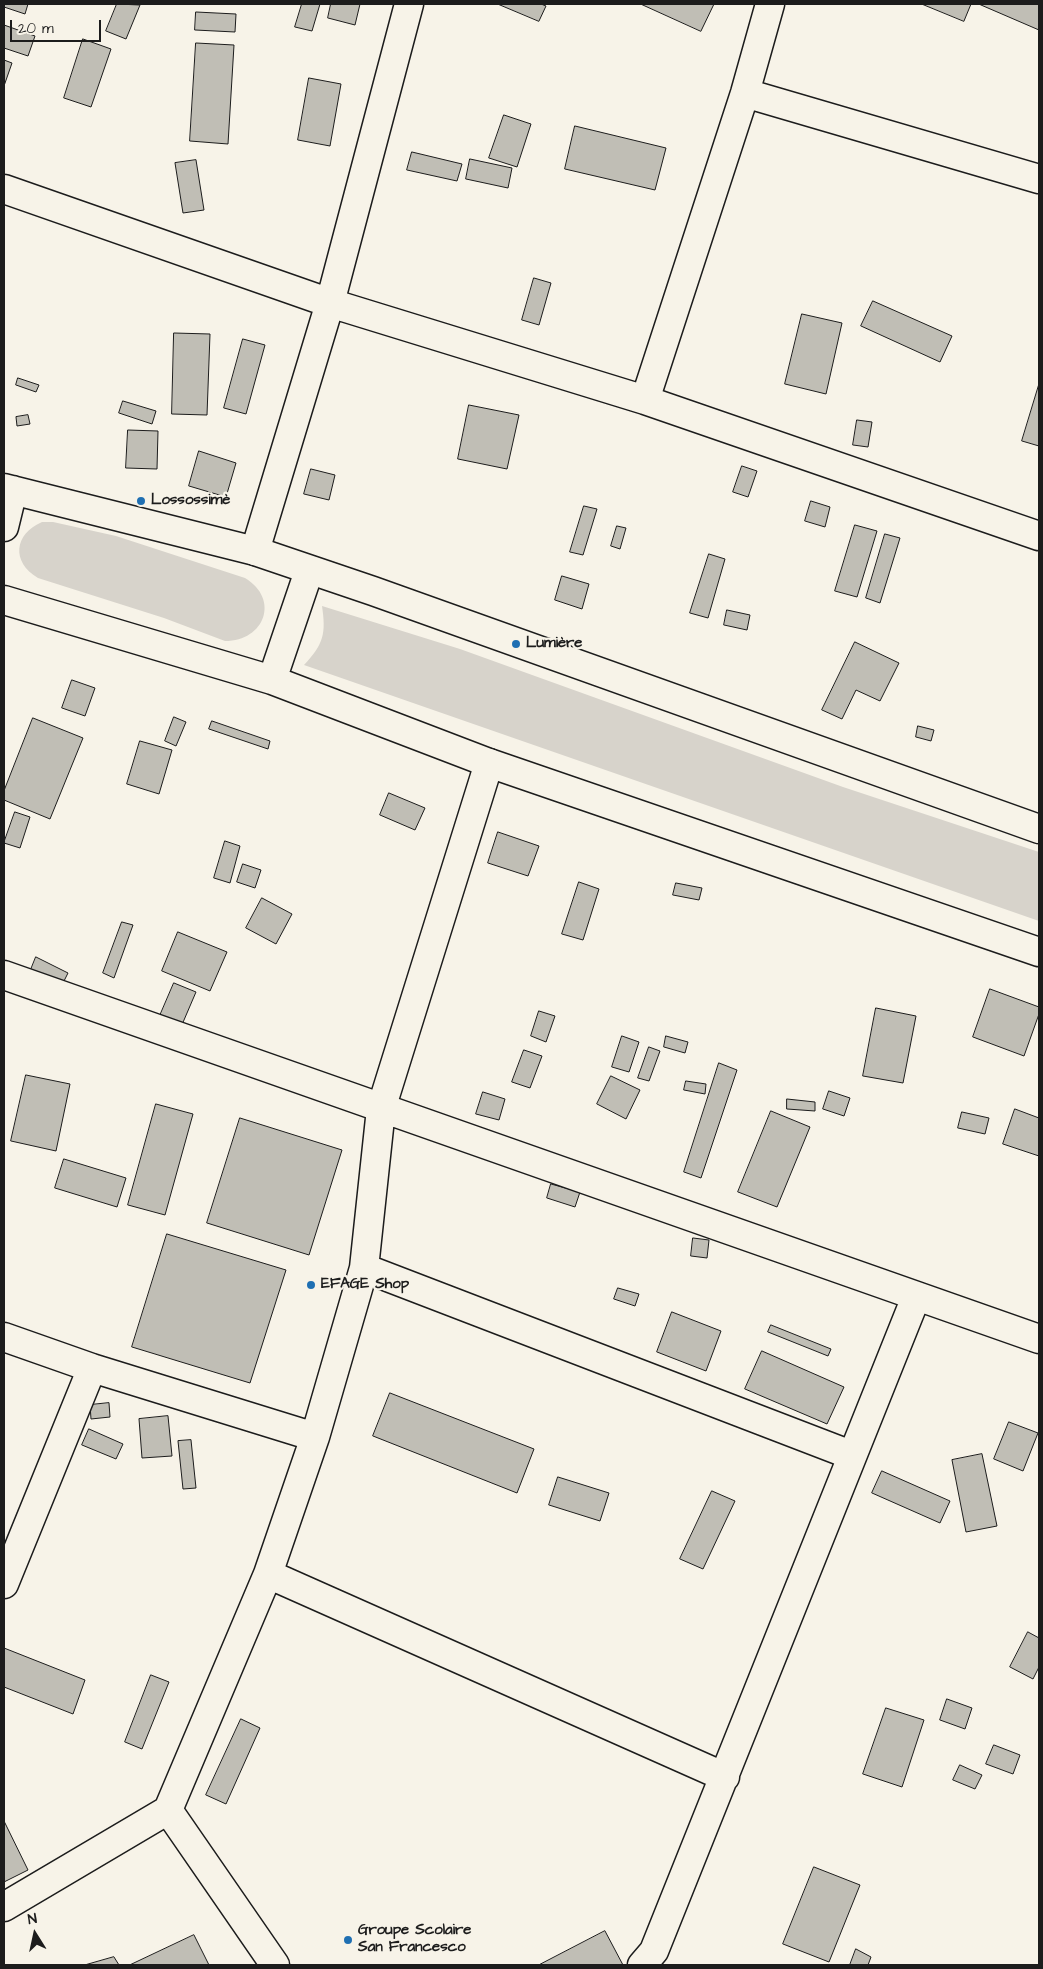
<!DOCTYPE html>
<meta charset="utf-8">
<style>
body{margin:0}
#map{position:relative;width:1043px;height:1969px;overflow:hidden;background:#f7f3e8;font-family:"Architects Daughter",sans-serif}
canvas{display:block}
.frame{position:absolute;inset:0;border:5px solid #1c1c1c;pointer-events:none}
.north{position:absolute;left:10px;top:1909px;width:50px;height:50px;-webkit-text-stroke:4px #f7f3e8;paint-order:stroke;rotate:350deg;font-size:14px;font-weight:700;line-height:20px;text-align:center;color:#1c1c1c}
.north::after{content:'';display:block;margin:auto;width:18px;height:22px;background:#1c1c1c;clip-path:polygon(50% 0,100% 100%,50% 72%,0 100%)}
.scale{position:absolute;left:10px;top:20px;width:91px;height:22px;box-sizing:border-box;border:2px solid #1c1c1c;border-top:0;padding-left:6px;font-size:15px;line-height:18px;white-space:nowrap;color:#1c1c1c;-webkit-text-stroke:4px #f7f3e8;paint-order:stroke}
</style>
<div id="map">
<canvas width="1043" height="1969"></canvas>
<div class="frame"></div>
<div class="north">N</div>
<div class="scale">20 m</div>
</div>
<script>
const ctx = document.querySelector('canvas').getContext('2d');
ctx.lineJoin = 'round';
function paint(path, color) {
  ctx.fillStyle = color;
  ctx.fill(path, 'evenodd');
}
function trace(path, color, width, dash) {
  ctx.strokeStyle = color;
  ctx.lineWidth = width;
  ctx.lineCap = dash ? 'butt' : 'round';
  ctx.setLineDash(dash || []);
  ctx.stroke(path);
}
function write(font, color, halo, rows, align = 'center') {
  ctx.font = font + ' "Architects Daughter",sans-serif';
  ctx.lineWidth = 4.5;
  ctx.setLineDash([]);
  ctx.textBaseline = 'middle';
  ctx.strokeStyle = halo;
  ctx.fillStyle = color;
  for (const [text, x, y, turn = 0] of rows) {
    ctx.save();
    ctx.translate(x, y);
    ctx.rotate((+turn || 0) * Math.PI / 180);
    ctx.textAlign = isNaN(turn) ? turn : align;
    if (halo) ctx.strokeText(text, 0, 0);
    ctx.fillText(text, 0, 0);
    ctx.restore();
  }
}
paint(new Path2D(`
 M42,522H53L116,536L245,578C280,599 265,641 225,641L164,618L38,578C11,562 14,534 42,522Z
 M322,606L460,649L843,787L1039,852V921L304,665C324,644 326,633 322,606Z`), '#d7d3cb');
const building = new Path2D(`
 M4,4H28L25,14L4,7Z
 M117,4L140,5L126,39L106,31Z
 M302,4H320L312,31L295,27Z
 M331,4H360L355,25L328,18Z
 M498,4H541L546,6L539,21Z
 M641,4H714L701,31Z
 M922,4H971L964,21Z
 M982,4H1039V30L981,5Z
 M196,12L236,14L235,32L195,30Z
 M4,25L35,36L28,56L4,48Z
 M83,39L111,49L91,107L64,98Z
 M196,43L234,45L228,144L190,141Z
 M4,60L12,63L4,86Z
 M309,78L341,84L330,146L298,140Z
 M504,115L531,124L517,167L489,158Z
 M575,126L666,148L655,190L565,169Z
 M412,152L462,164L457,181L407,170Z
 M470,159L512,168L508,188L466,179Z
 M196,160L204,210L183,213L175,163Z
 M534,278L551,283L539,325L522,320Z
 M873,301L952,336L940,362L861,326Z
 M802,314L842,323L826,394L785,384Z
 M174,333L210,334L207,415L172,414Z
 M243,339L265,345L246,414L224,408Z
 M18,378L39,385L36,392L16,385Z
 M1039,384V446L1022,441Z
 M123,401L156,411L152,424L119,413Z
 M469,405L519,415L507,469L458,459Z
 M28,415L30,424L17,426L16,417Z
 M857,420L872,422L868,447L853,445Z
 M128,430L158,431L157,469L126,468Z
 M199,451L236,463L226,497L189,486Z
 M742,466L757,471L748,497L733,492Z
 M311,469L335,475L329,500L304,494Z
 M811,501L830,507L825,527L805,521Z
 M584,506L597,509L583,555L570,552Z
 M855,525L877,531L857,597L835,591Z
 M617,526L626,528L620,549L611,546Z
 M885,534L900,538L880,603L866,598Z
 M709,554L725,559L708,618L690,613Z
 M562,576L589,584L582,609L555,600Z
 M727,610L750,615L747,630L724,625Z
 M855,642L899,663L880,701L856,690L842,719L822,710Z
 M72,680L95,688L85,716L62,708Z
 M174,717L186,722L176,746L165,741Z
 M33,718L83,738L50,819L4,800V791Z
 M212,721L270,741L268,749L209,729Z
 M918,726L934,730L931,741L916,737Z
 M140,741L172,750L159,794L127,784Z
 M389,793L425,808L415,830L380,815Z
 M15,812L30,817L20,848L4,843Z
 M498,832L539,846L528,876L488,863Z
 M225,841L240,846L230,883L214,878Z
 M243,864L261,870L255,888L237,882Z
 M579,882L599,889L583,940L562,934Z
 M676,883L702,888L699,900L673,895Z
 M262,898L292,914L276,944L246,928Z
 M122,922L133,925L114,978L103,973Z
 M178,932L227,952L210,991L162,971Z
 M36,957L68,973L61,987L30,972Z
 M174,983L196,992L181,1027L159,1018Z
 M990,989L1039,1007V1014L1024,1056L973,1037Z
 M876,1008L916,1016L903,1083L863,1076Z
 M539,1011L555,1016L546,1042L531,1036Z
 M622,1036L639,1042L629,1072L612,1067Z
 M666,1036L688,1042L685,1053L664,1047Z
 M649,1047L660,1051L649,1081L638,1078Z
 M524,1050L542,1056L530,1088L512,1082Z
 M719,1063L737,1070L701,1178L684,1172Z
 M26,1075L70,1084L56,1151L11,1141Z
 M611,1076L640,1090L626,1119L597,1104Z
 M686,1081L706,1084L705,1094L684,1090Z
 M829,1091L850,1098L844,1116L823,1109Z
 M483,1092L505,1099L499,1120L476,1114Z
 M787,1099L815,1102V1111L787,1109Z
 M156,1104L193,1114L165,1215L128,1205Z
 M1015,1109L1039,1118V1156L1003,1144Z
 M771,1111L810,1127L777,1207L738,1192Z
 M962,1112L989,1118L985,1134L958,1128Z
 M240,1118L342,1150L309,1255L207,1223Z
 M64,1159L126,1178L117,1207L55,1188Z
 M551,1184L580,1192L575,1207L547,1198Z
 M167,1234L286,1270L250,1383L132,1347Z
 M693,1238L709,1240L707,1258L691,1256Z
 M618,1288L639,1294L635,1306L614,1299Z
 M672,1312L721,1331L706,1371L657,1352Z
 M771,1325L831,1349L828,1356L768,1332Z
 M762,1351L844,1387L827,1424L745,1389Z
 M390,1393L534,1449L517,1493L373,1436Z
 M109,1403L110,1417L91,1419L90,1405Z
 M168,1416L172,1456L142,1458L139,1419Z
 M1009,1422L1038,1433L1023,1471L994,1459Z
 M89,1429L123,1444L116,1459L82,1445Z
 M191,1440L196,1488L183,1489L178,1441Z
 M982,1454L997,1526L966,1532L952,1460Z
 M882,1471L950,1501L940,1523L872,1493Z
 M558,1477L609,1493L600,1521L549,1505Z
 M712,1491L735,1501L703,1569L680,1559Z
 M1028,1632L1039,1638V1667L1033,1679L1010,1667Z
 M4,1648L85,1680L73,1714L4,1687Z
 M151,1675L169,1682L142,1749L125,1742Z
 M947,1699L972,1708L965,1729L940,1720Z
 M886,1708L924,1720L902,1787L863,1774Z
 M241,1719L260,1728L226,1804L206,1795Z
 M994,1745L1020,1755L1013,1774L986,1764Z
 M960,1765L982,1775L975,1789L953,1780Z
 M4,1821L28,1870L4,1882Z
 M814,1867L860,1885L829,1962L783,1944Z
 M605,1931L623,1965H539Z
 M194,1935L209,1965H130Z
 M856,1949L871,1957L868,1965H850Z
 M114,1957L119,1965H85Z`);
paint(building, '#c0beb5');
trace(building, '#1c1c1c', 1);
const minor = new Path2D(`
 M745,93L1039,179
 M4,189L330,303L645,400L1039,536
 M645,400L745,93L770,4
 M255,551L330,303L409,4
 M4,975L1039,1339
 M364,1268L851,1455
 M4,1337L92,1368L315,1437
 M268,1574L725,1777
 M4,1584L92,1368
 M168,1810L275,1965
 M4,1907L168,1810L268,1574L315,1437L364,1268L381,1109L489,763
 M642,1965L654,1951L916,1297`);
const primary = new Path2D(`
 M4,488L255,551L373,591L1039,829
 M4,527L13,490
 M4,600L272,680L489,763L1039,952
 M272,680L309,571`);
trace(minor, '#1c1c1c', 31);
trace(primary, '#1c1c1c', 31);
trace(minor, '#f7f3e8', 28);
trace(primary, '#f7f3e8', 28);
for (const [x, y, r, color] of [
 [141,501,5,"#1f6fb2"],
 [516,644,5,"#1f6fb2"],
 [311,1285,5,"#1f6fb2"],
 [348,1940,5,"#1f6fb2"]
]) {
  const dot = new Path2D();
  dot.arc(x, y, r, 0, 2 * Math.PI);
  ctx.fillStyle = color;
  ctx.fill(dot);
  trace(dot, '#f7f3e8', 2);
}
write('bold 15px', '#1c1c1c', '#f7f3e8', [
 ["Lossossimè",151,501],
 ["Lumière",526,644],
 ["EFAGE Shop",321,1285],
 ["Groupe Scolaire",358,1931],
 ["San Francesco",358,1948]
], 'left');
</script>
